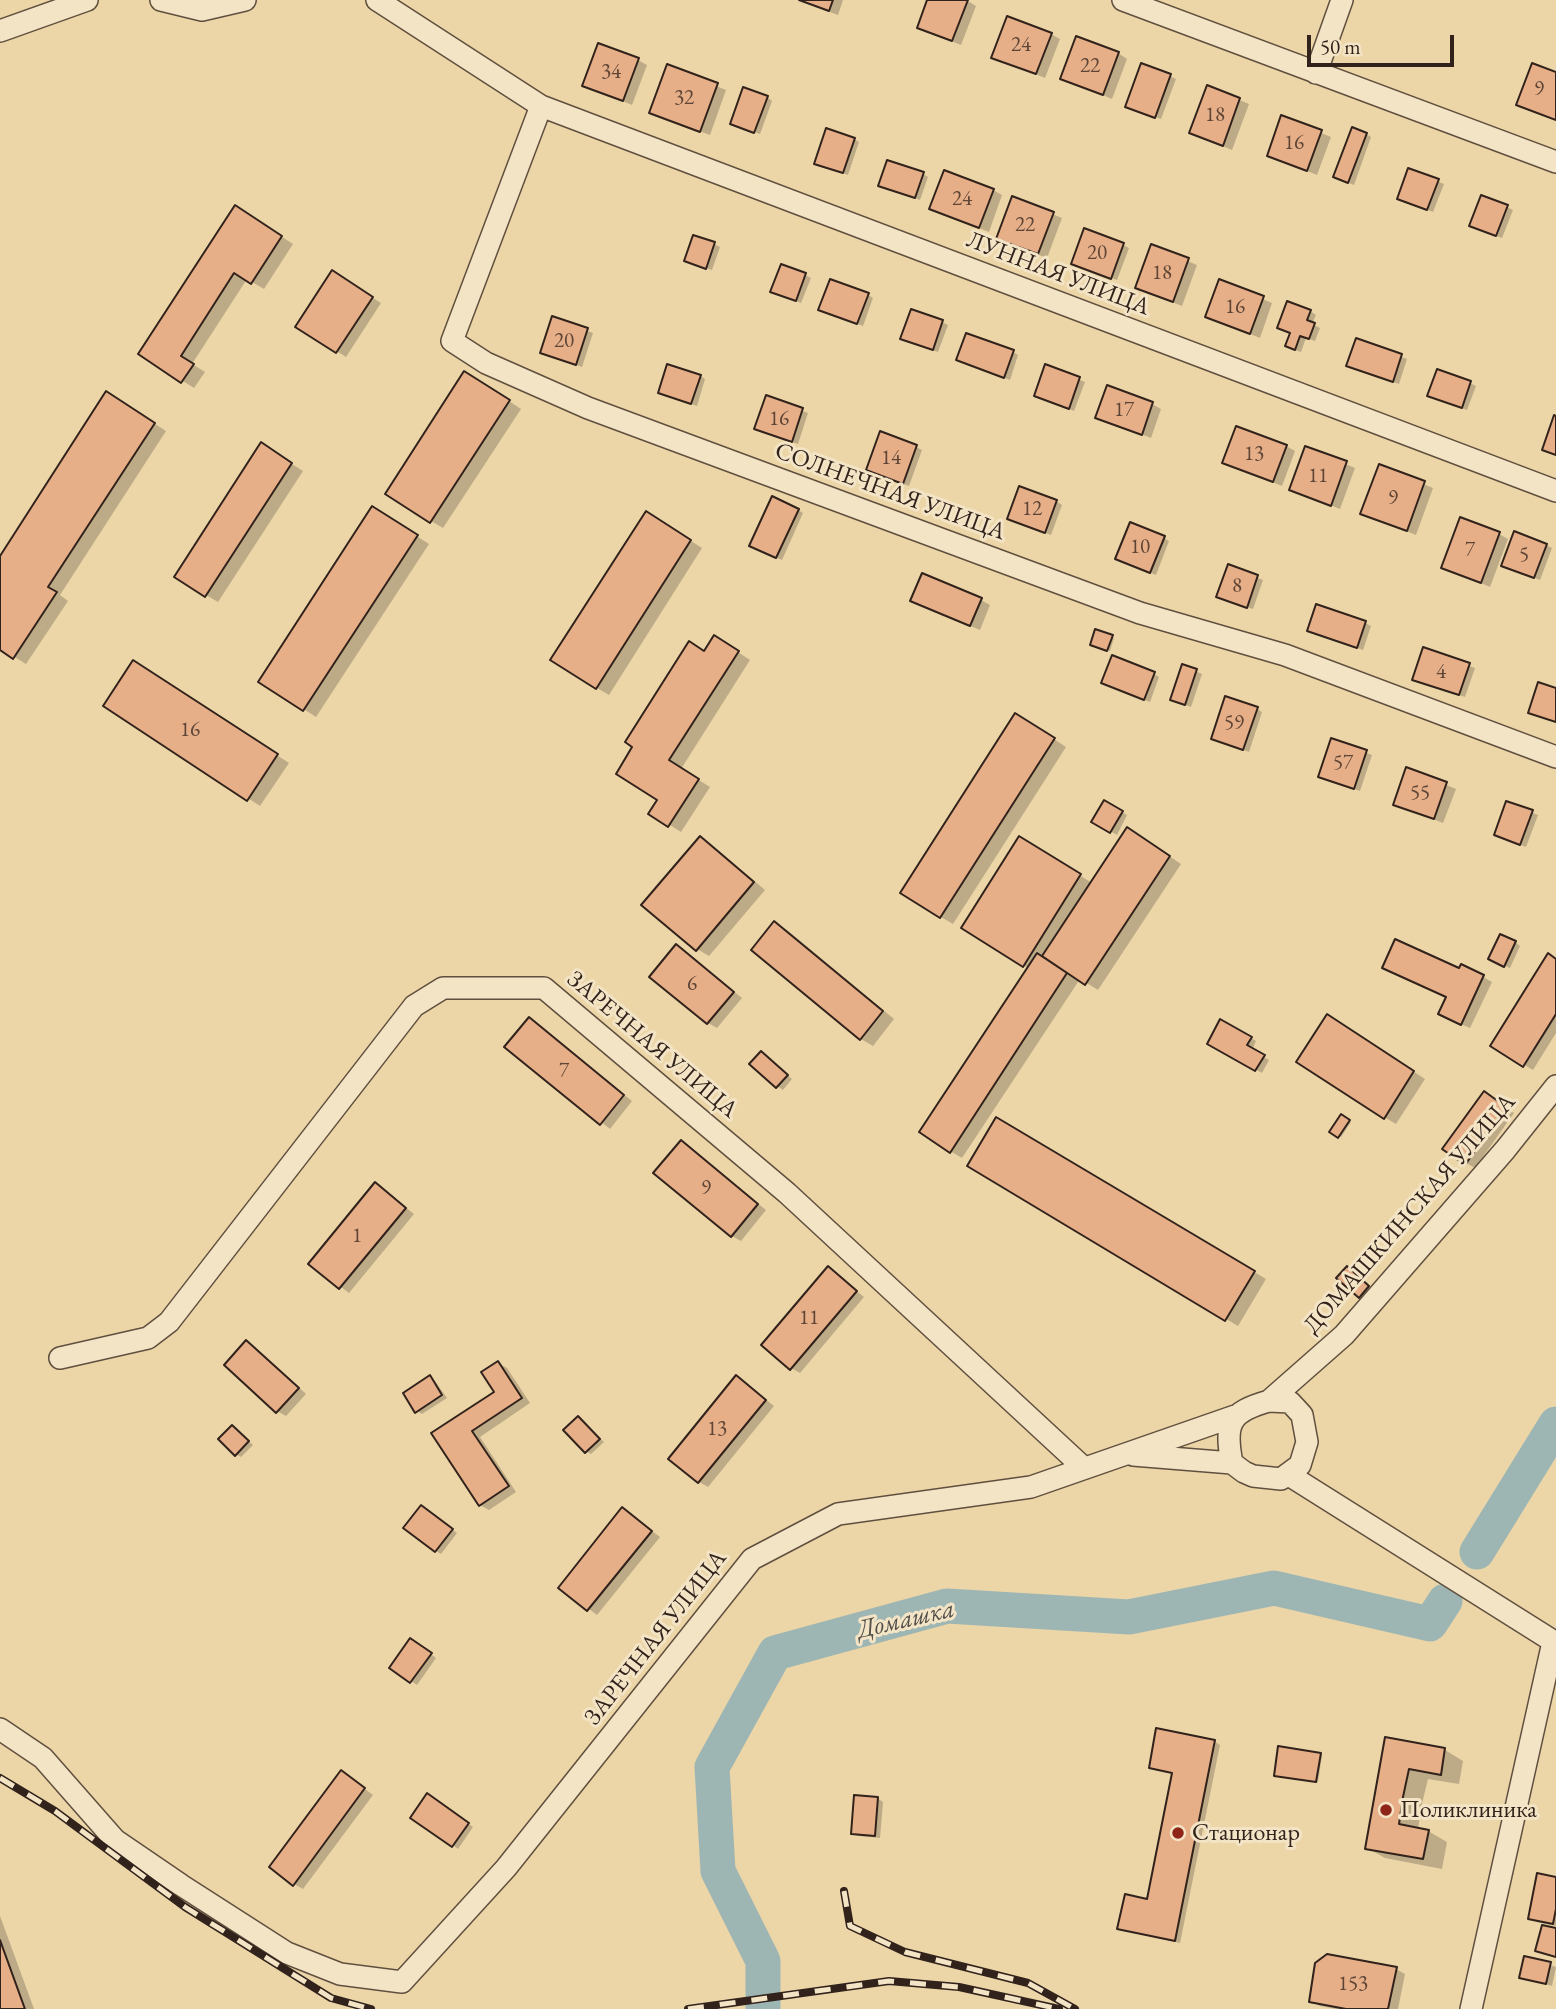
<!DOCTYPE html>
<meta charset="utf-8">
<style>
body{margin:0}
#map{position:relative;width:1556px;height:2009px;overflow:hidden;background:#ecd6a8;font-family:"EB Garamond",serif}
canvas{display:block}
.scale{position:absolute;left:1307px;top:35px;width:147px;height:32px;box-sizing:border-box;border:4px solid #31221b;border-top:0;padding-left:9px;font-size:21px;line-height:24px;white-space:nowrap;color:#31221b;-webkit-text-stroke:5px #f3e4c6;paint-order:stroke}
</style>
<div id="map">
<canvas width="1556" height="2009"></canvas>
<div class="scale">50 m</div>
</div>
<script>
const ctx = document.querySelector('canvas').getContext('2d');
ctx.lineJoin = 'round';
function paint(path, color) {
  ctx.fillStyle = color;
  ctx.fill(path, 'evenodd');
}
function trace(path, color, width, dash) {
  ctx.strokeStyle = color;
  ctx.lineWidth = width;
  ctx.lineCap = dash ? 'butt' : 'round';
  ctx.setLineDash(dash || []);
  ctx.stroke(path);
}
function write(font, color, halo, rows, align = 'center') {
  ctx.font = font + ' "EB Garamond",serif';
  ctx.lineWidth = 6;
  ctx.setLineDash([]);
  ctx.textBaseline = 'middle';
  ctx.strokeStyle = halo;
  ctx.fillStyle = color;
  for (const [text, x, y, turn = 0] of rows) {
    ctx.save();
    ctx.translate(x, y);
    ctx.rotate((+turn || 0) * Math.PI / 180);
    ctx.textAlign = isNaN(turn) ? turn : align;
    if (halo) ctx.strokeText(text, 0, 0);
    ctx.fillText(text, 0, 0);
    ctx.restore();
  }
}
paint(new Path2D(`
 M798,0H843L838,15Z
 M929,0H966L976,6L961,45L919,28Z
 M1051,34L1060,39L1045,78L994,57Z
 M1118,53L1127,59L1112,99L1062,78Z
 M638,60L647,65L632,105L584,85Z
 M668,66L726,90L710,135L660,117Z
 M1170,76L1176,79L1161,119L1133,109Z
 M1208,87L1249,104L1232,150L1191,133Z
 M767,97L772,101L760,134L737,126Z
 M1282,117L1331,137L1317,175L1269,155Z
 M1366,134L1371,137L1354,185L1341,180Z
 M854,139L859,142L848,175L822,166Z
 M1409,170L1444,184L1433,212L1405,201Z
 M923,174L928,177L920,200L880,185Z
 M993,190L1002,195L989,232L932,209Z
 M1013,198L1062,218L1047,258L1007,243Z
 M1507,207L1513,210L1502,238L1477,229Z
 M247,214L293,244L264,289L247,279L192,364L205,372L194,388L140,354Z
 M714,244L720,247L712,270L691,263Z
 M1123,245L1129,248L1117,280L1078,266Z
 M1152,246L1197,265L1182,306L1146,292Z
 M805,275L811,278L801,303L778,294Z
 M341,278L381,303L346,357L298,327Z
 M1220,281L1272,303L1260,338L1207,316Z
 M868,295L873,298L863,326L826,312Z
 M1310,311L1316,315L1312,324L1320,328L1315,341L1306,338L1301,352L1292,349Z
 M553,319L593,333L582,367L542,352Z
 M942,322L948,325L938,352L908,341Z
 M1357,340L1407,359L1399,384L1354,368Z
 M1013,352L1018,355L1010,380L958,360Z
 M1046,367L1085,382L1074,411L1041,398Z
 M700,376L705,379L697,406L666,395Z
 M477,380L521,409L443,528L431,521Z
 M1470,383L1476,386L1467,410L1435,398Z
 M767,398L808,413L798,444L762,432Z
 M119,401L166,431L60,595L68,601L26,664L0,648V559Z
 M1152,404L1161,409L1151,438L1097,417Z
 M1286,446L1295,451L1282,486L1224,463Z
 M916,447L922,450L909,486L873,473Z
 M1306,448L1355,468L1340,509L1291,489Z
 M273,452L303,471L218,602L206,595Z
 M1380,466L1433,488L1416,535L1362,513Z
 M1056,501L1062,505L1051,535L1014,521Z
 M798,510L803,513L782,560L757,549Z
 M384,515L429,544L316,717L260,681Z
 M658,520L702,548L609,695L597,688Z
 M1499,534L1508,539L1490,587L1443,567Z
 M1164,538L1169,541L1156,575L1122,561Z
 M1546,545L1552,548L1540,580L1508,568Z
 M1229,567L1263,580L1253,609L1224,599Z
 M981,600L990,605L980,630L921,605Z
 M1365,623L1371,626L1363,650L1309,630Z
 M1112,637L1114,638L1110,651L1094,646Z
 M727,645L750,660L681,769L710,787L681,832L651,813L659,800L618,773L705,653Z
 M1424,650L1475,668L1465,697L1420,682Z
 M1183,666L1202,674L1191,707L1177,702Z
 M145,669L289,763L260,806L105,706Z
 M1154,674L1159,677L1150,702L1108,686Z
 M1257,709L1262,712L1249,752L1213,739Z
 M1028,722L1066,747L953,924L941,917Z
 M1332,740L1372,755L1360,791L1326,779Z
 M1407,769L1456,789L1443,823L1395,804Z
 M1104,802L1127,815L1117,835L1093,821Z
 M1507,803L1538,815L1526,847L1496,835Z
 M1139,836L1181,864L1098,990L1080,979L962,1158L950,1151L1028,968L963,928L1032,845L1092,883Z
 M700,838L712,845L765,890L709,956L697,949Z
 M775,923L787,930L894,1019L873,1046L861,1039Z
 M1515,942L1520,946L1510,968L1495,962Z
 M677,946L742,998L717,1028L708,1023Z
 M1556,960V1033L1533,1070L1493,1046Z
 M1460,970L1483,977L1492,982L1470,1028L1449,1019L1448,997Z
 M1221,1021L1256,1041L1252,1050L1269,1060L1262,1073L1209,1043Z
 M1340,1024L1425,1079L1396,1124L1384,1117Z
 M538,1025L632,1101L610,1129L507,1047Z
 M767,1057L792,1079L783,1090L777,1086Z
 M1493,1098L1514,1113L1475,1168L1466,1163Z
 M1341,1116L1351,1122L1341,1137L1332,1131Z
 M997,1119L1266,1279L1238,1326L969,1166Z
 M681,1142L766,1210L741,1241L732,1236Z
 M376,1184L414,1214L349,1293L310,1263Z
 M828,1269L864,1297L800,1373L791,1368Z
 M1353,1272L1374,1291L1365,1300L1360,1296Z
 M247,1343L256,1348L306,1394L286,1416L277,1411Z
 M498,1363L507,1368L530,1403L480,1437L516,1492L489,1510L480,1505L433,1434L496,1392Z
 M430,1377L435,1381L447,1398L422,1414L417,1411Z
 M745,1383L774,1406L708,1487L699,1482Z
 M578,1418L604,1442L591,1454L586,1451Z
 M233,1427L253,1445L241,1457L236,1454Z
 M623,1509L660,1537L597,1615L560,1587Z
 M427,1510L457,1533L441,1554L436,1551Z
 M416,1643L436,1658L417,1685L391,1667Z
 M1387,1739L1445,1750L1463,1761L1459,1784L1428,1779L1421,1808L1418,1829L1428,1831L1447,1842L1442,1869L1385,1858L1367,1848Z
 M1214,1741L1220,1745L1180,1943L1125,1931L1119,1928L1149,1901L1174,1774L1151,1767Z
 M1320,1754L1322,1755L1318,1782L1278,1776Z
 M350,1778L373,1795L303,1889L294,1884Z
 M877,1798L883,1802L880,1838L858,1836L853,1833Z
 M432,1799L473,1827L458,1849L453,1845Z
 M1556,1879V1926L1536,1922L1530,1918Z
 M0,1916L34,2009H0Z
 M1526,1958L1556,1967L1552,1986L1521,1977Z
 M1396,1969L1405,1974L1398,2009H1336L1320,2006L1311,2001Z`), '#0003');
trace(new Path2D(`
 M1477,1552L1556,1424
 M763,2009V1961L718,1871L712,1767L775,1653L947,1606L1129,1617L1274,1588L1430,1624L1445,1601`), '#9eb6b3', 35);
const building = new Path2D(`
 M799,0H833L829,11Z
 M927,0H968L952,41L917,28Z
 M1007,16L1052,33L1036,74L991,58Z
 M1076,36L1119,52L1103,95L1060,79Z
 M598,43L639,58L623,101L582,86Z
 M1141,63L1171,74L1155,118L1125,107Z
 M1532,63L1556,72V120L1516,105Z
 M667,64L718,83L700,132L649,113Z
 M1207,85L1240,98L1223,146L1189,133Z
 M743,87L768,96L754,133L730,124Z
 M1281,115L1322,130L1307,171L1267,156Z
 M1352,127L1367,133L1348,183L1333,177Z
 M826,128L855,138L843,173L814,164Z
 M887,160L924,172L915,198L878,186Z
 M1408,168L1439,179L1427,210L1397,199Z
 M944,170L994,189L979,228L929,209Z
 M1481,195L1508,205L1496,236L1469,226Z
 M1012,196L1054,212L1038,254L996,239Z
 M235,205L282,236L251,284L234,273L181,356L194,364L181,383L138,354Z
 M1084,228L1124,243L1111,279L1071,264Z
 M693,235L715,242L706,269L684,261Z
 M1151,244L1189,258L1173,302L1135,288Z
 M781,264L806,273L796,301L770,292Z
 M332,270L373,297L336,353L295,327Z
 M830,279L869,293L857,324L818,310Z
 M1219,279L1264,296L1250,334L1205,317Z
 M1287,301L1311,310L1307,320L1315,323L1309,339L1300,336L1295,350L1285,346L1290,333L1277,328Z
 M911,309L943,320L933,350L900,339Z
 M552,316L588,328L576,365L540,353Z
 M966,333L1014,350L1004,378L956,360Z
 M1356,338L1402,354L1393,382L1346,366Z
 M667,364L701,375L691,404L658,393Z
 M1045,364L1080,377L1069,409L1034,396Z
 M1437,369L1471,381L1462,408L1427,396Z
 M464,371L510,400L430,523L385,494Z
 M1107,385L1153,402L1142,435L1095,418Z
 M106,391L155,423L48,587L57,592L13,659L0,650V556Z
 M766,395L803,408L792,442L754,429Z
 M1554,415L1556,416V455L1542,450Z
 M1236,426L1287,445L1273,482L1222,463Z
 M880,431L917,445L903,484L866,470Z
 M261,442L292,463L205,597L174,577Z
 M1305,446L1347,461L1331,506L1289,490Z
 M1379,464L1425,481L1407,531L1360,514Z
 M1019,486L1057,500L1045,533L1007,519Z
 M772,496L799,509L776,558L749,546Z
 M372,506L418,535L303,711L258,682Z
 M646,511L691,540L596,689L550,660Z
 M1460,517L1500,532L1481,583L1441,568Z
 M1130,522L1165,536L1150,573L1115,559Z
 M1514,531L1547,544L1534,578L1501,566Z
 M1228,564L1258,575L1247,608L1216,597Z
 M922,573L982,598L970,626L910,601Z
 M1316,604L1366,621L1357,648L1307,631Z
 M1095,629L1113,635L1107,651L1090,645Z
 M714,635L739,651L669,760L699,779L668,827L648,814L657,800L616,774L632,747L625,742L689,641L704,651Z
 M1423,647L1470,663L1459,695L1412,680Z
 M1112,655L1155,672L1144,700L1101,683Z
 M133,660L278,754L247,801L103,706Z
 M1182,664L1197,669L1185,705L1170,700Z
 M1538,682L1556,688V722L1528,713Z
 M1225,696L1258,707L1243,750L1211,739Z
 M1015,713L1055,738L940,918L900,893Z
 M1331,738L1367,750L1354,789L1318,777Z
 M1406,767L1447,782L1434,819L1393,805Z
 M1104,800L1123,811L1110,833L1091,822Z
 M1506,801L1533,810L1520,845L1494,835Z
 M1127,827L1170,856L1085,985L1042,956Z
 M700,836L754,882L696,951L641,905Z
 M1019,836L1081,874L1023,967L961,928Z
 M774,921L883,1011L860,1040L751,950Z
 M1500,934L1516,941L1504,967L1488,959Z
 M1395,939L1459,968L1461,964L1484,975L1461,1025L1438,1014L1446,997L1382,968Z
 M676,944L734,992L707,1024L649,977Z
 M1037,953L1067,973L950,1153L919,1132Z
 M1548,953L1556,959V1014L1523,1067L1490,1046Z
 M1327,1014L1414,1071L1384,1119L1296,1062Z
 M529,1017L624,1095L600,1125L504,1047Z
 M1220,1019L1252,1037L1247,1045L1265,1055L1255,1071L1207,1044Z
 M761,1051L788,1075L776,1088L749,1064Z
 M1484,1091L1506,1107L1465,1165L1442,1149Z
 M1341,1114L1350,1120L1338,1138L1329,1132Z
 M996,1117L1255,1271L1225,1321L967,1166Z
 M681,1140L758,1204L731,1237L653,1173Z
 M375,1182L406,1208L339,1289L308,1264Z
 M828,1266L857,1291L790,1370L761,1345Z
 M1347,1266L1369,1286L1359,1298L1336,1278Z
 M246,1340L299,1388L276,1413L224,1365Z
 M498,1361L522,1398L472,1431L509,1486L479,1506L431,1433L494,1392L481,1372Z
 M430,1375L442,1395L415,1413L403,1393Z
 M736,1375L766,1400L698,1483L668,1459Z
 M578,1416L600,1439L585,1453L563,1430Z
 M232,1425L249,1441L235,1456L218,1439Z
 M421,1505L453,1529L435,1552L403,1528Z
 M622,1507L652,1531L587,1611L558,1588Z
 M410,1638L432,1653L410,1683L389,1668Z
 M1156,1728L1215,1740L1175,1941L1117,1929L1125,1894L1147,1899L1172,1773L1149,1768Z
 M1385,1737L1445,1748L1441,1775L1409,1769L1403,1797L1399,1824L1429,1830L1423,1859L1365,1849Z
 M1278,1746L1321,1753L1316,1782L1274,1776Z
 M341,1770L365,1788L293,1886L269,1867Z
 M427,1793L469,1823L452,1847L410,1818Z
 M854,1795L878,1797L875,1836L851,1834Z
 M1537,1873L1556,1877V1909L1553,1924L1528,1919Z
 M1542,1925L1556,1928V1957L1535,1951Z
 M0,1940L25,2009H0Z
 M1327,1954L1397,1967L1388,2009H1346L1309,2002L1315,1963Z
 M1524,1956L1551,1962L1546,1984L1519,1978Z`);
paint(building, '#e6af88');
trace(building, '#31221b', 2);
const minor = new Path2D(`
 M161,0L202,10L245,0
 M377,0L541,106L1556,491
 M1123,0L1556,162
 M0,31L87,0
 M1316,73L1342,0
 M541,106L452,341L486,363L588,408L1140,613L1285,655L1556,757
 M60,1358L148,1338L169,1322L414,1006L443,988H544L787,1193L1084,1468
 M1269,1401L1344,1335L1505,1150L1556,1086
 M1269,1401L1290,1402L1302,1415L1307,1442L1300,1465L1281,1479L1253,1476L1244,1472L1232,1463C1224,1423 1230,1412 1269,1401Z
 M1133,1455L1232,1463
 M1289,1475L1556,1643
 M0,1729L43,1758L115,1840L181,1885L287,1953L340,1974L402,1982L506,1868L752,1559L838,1514L1031,1487L1235,1416
 M1471,2009L1553,1642`);
trace(minor, '#604f3e', 24);
trace(minor, '#f3e4c6', 21);
const rail = new Path2D(`
 M0,1778L55,1811L185,1907L331,1998L371,2009
 M844,1891L850,1926L905,1952L1028,1983L1075,2009
 M688,2009L889,1981L959,1987L1059,2009`);
trace(rail, '#31221b', 8);
trace(rail, '#f3e4c6', 5, [16]);
for (const [x, y, r, color] of [
 [1386,1810,7,"#8f2418"],
 [1178,1833,7,"#8f2418"]
]) {
  const dot = new Path2D();
  dot.arc(x, y, r, 0, 2 * Math.PI);
  ctx.fillStyle = color;
  ctx.fill(dot);
  trace(dot, '#f3e4c6', 2.5);
}
write('21px', '#5e4536', null, [
 ["24",1021,45],
 ["22",1090,66],
 ["34",611,72],
 ["9",1539,89],
 ["32",684,98],
 ["18",1215,115],
 ["16",1294,143],
 ["24",962,199],
 ["22",1025,225],
 ["20",1097,253],
 ["18",1162,273],
 ["16",1235,307],
 ["20",564,341],
 ["17",1124,410],
 ["16",779,419],
 ["13",1254,454],
 ["14",891,458],
 ["11",1318,476],
 ["9",1393,498],
 ["12",1032,509],
 ["10",1140,547],
 ["7",1470,550],
 ["5",1524,555],
 ["8",1237,586],
 ["4",1441,672],
 ["59",1234,723],
 ["16",190,730],
 ["57",1343,763],
 ["55",1420,793],
 ["6",692,984],
 ["7",564,1071],
 ["9",706,1188],
 ["1",357,1236],
 ["11",809,1318],
 ["13",717,1429],
 ["153",1353,1984]
]);
write('24px', '#31221b', '#f3e4c6', [
 ["ЛУННАЯ УЛИЦА",1058,274,21],
 ["СОЛНЕЧНАЯ УЛИЦА",890,492,20],
 ["ЗАРЕЧНАЯ УЛИЦА",652,1045,40],
 ["ДОМАШКИНСКАЯ УЛИЦА",1410,1214,-49],
 ["ЗАРЕЧНАЯ УЛИЦА",656,1638,-52]
]);
write('24px', '#31221b', '#f3e4c6', [
 ["Поликлиника",1400,1810],
 ["Стационар",1192,1833]
], 'left');
write('italic 26px', '#524e49', '#f3e4c6', [
 ["Домашка",906,1620,-13]
]);
</script>
